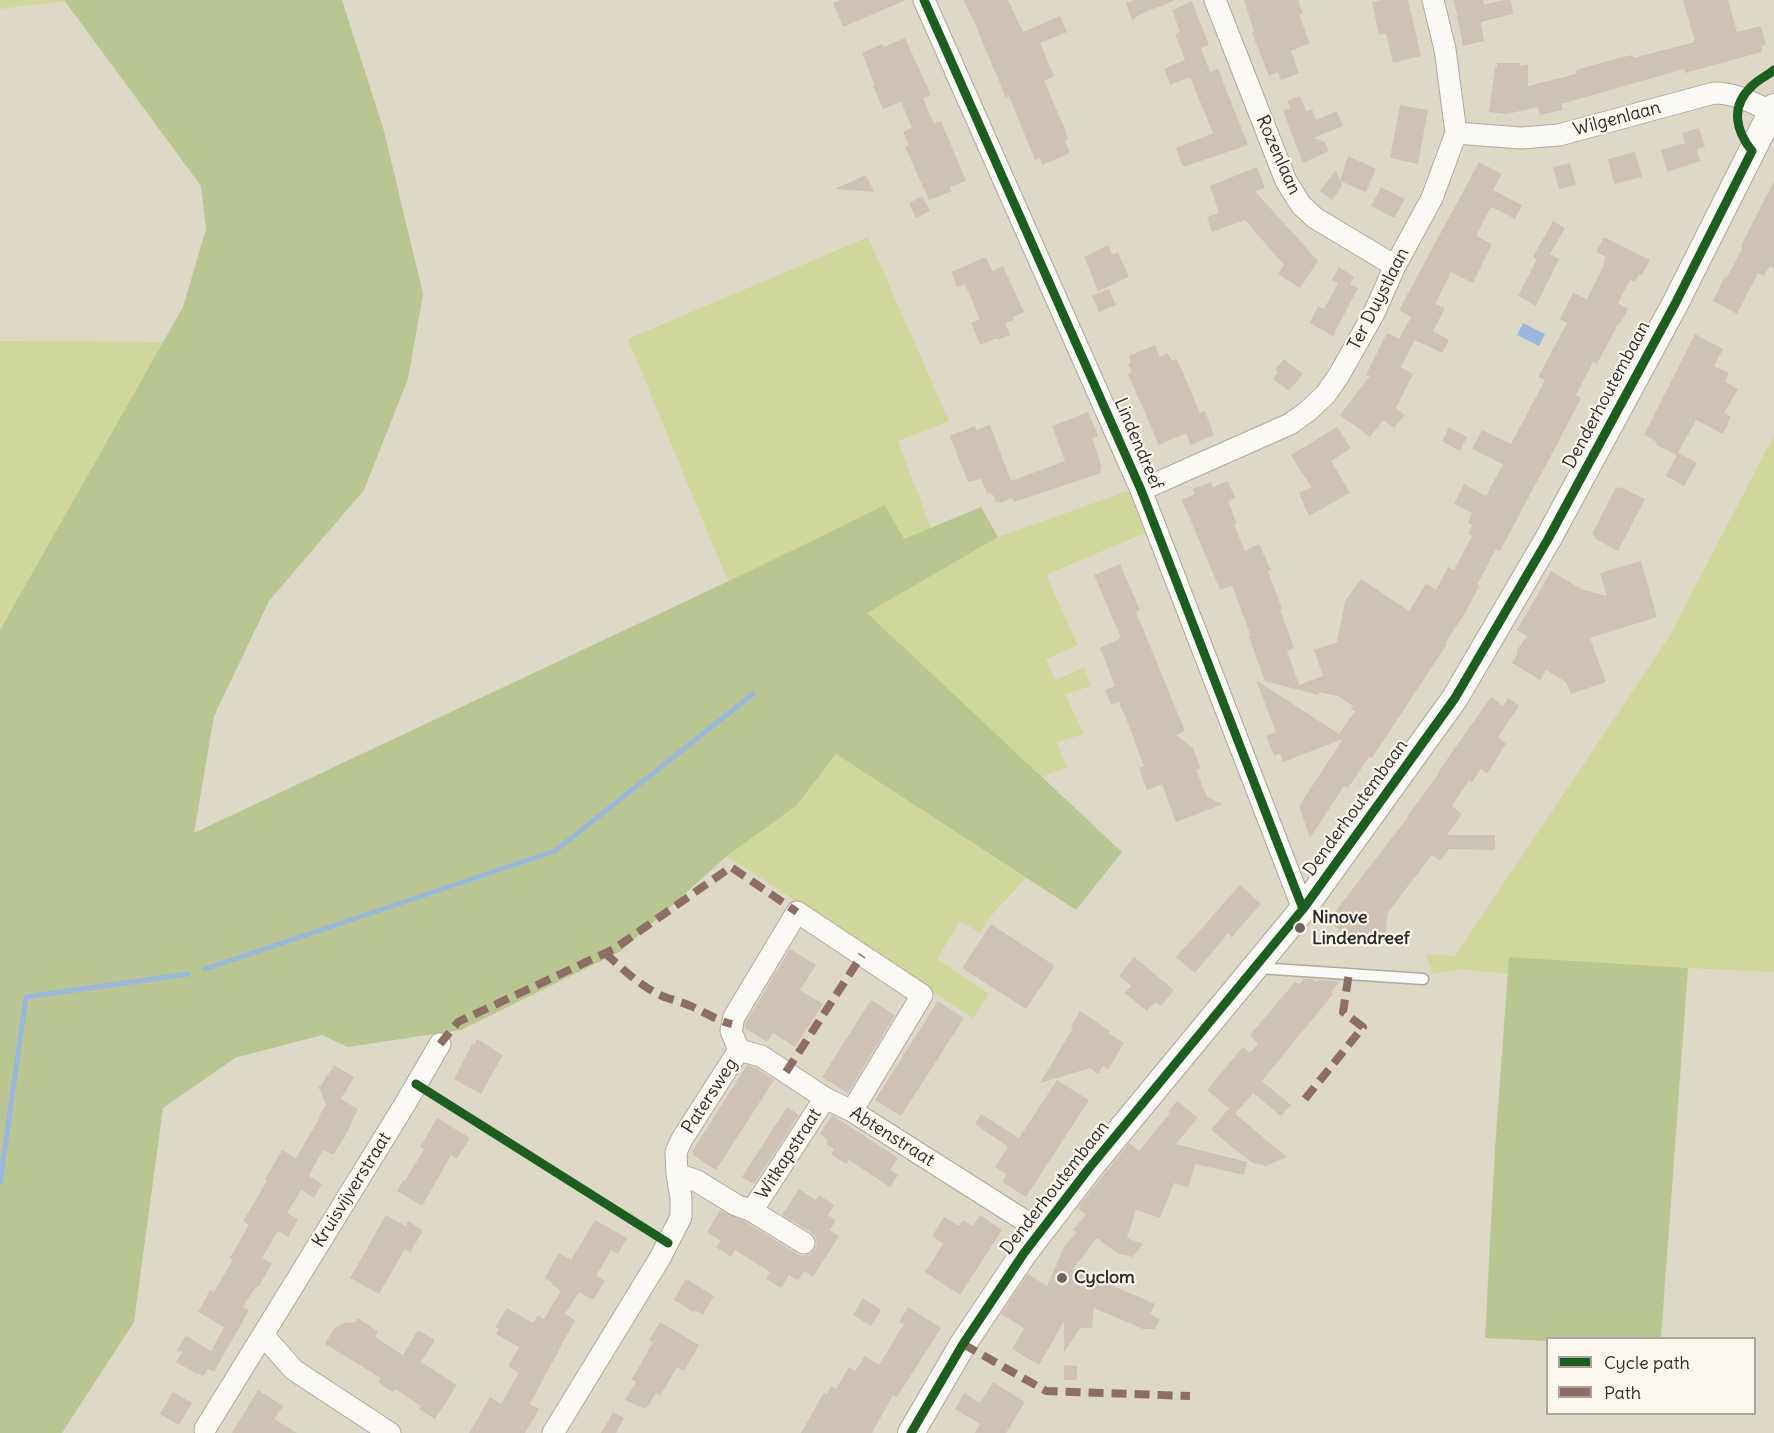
<!DOCTYPE html>
<style>
body{margin:0}
#map{position:relative;width:1774px;height:1433px;overflow:hidden;background:#ded9c6;font-family:Delius,sans-serif}
canvas{display:block}
.legend{position:absolute;left:1546px;top:1337px;width:210px;height:78px;box-sizing:border-box;background:#fbf7ec;border:2px solid #a8a59f;margin:0;padding:8px 10px;list-style:none;font-size:18px;color:#2b2b2b}
.legend li{display:flex;align-items:center;gap:12px;height:30px}
.legend b{width:30px;border:2px solid #a8a59f}
</style>
<div id="map">
<canvas width="1774" height="1433"></canvas>
<ul class="legend">
<li><b style="height:8px;background:#1b5e20"></b>Cycle path</li>
<li><b style="height:8px;background:#8d6e63"></b>Path</li>
</ul>
</div>
<script>
const ctx = document.querySelector('canvas').getContext('2d');
ctx.lineJoin = 'round';
function paint(path, color) {
  ctx.fillStyle = color;
  ctx.fill(path, 'evenodd');
}
function trace(path, color, width, dash) {
  ctx.strokeStyle = color;
  ctx.lineWidth = width;
  ctx.lineCap = dash ? 'butt' : 'round';
  ctx.setLineDash(dash || []);
  ctx.stroke(path);
}
function write(font, color, halo, rows, align = 'center') {
  ctx.font = font + ' Delius,sans-serif';
  ctx.lineWidth = 4.5;
  ctx.setLineDash([]);
  ctx.textBaseline = 'middle';
  ctx.strokeStyle = halo;
  ctx.fillStyle = color;
  for (const [text, x, y, turn = 0] of rows) {
    ctx.save();
    ctx.translate(x, y);
    ctx.rotate((+turn || 0) * Math.PI / 180);
    ctx.textAlign = isNaN(turn) ? turn : align;
    if (halo) ctx.strokeText(text, 0, 0);
    ctx.fillText(text, 0, 0);
    ctx.restore();
  }
}
paint(new Path2D(`
 M0,0H64L65,1L0,9Z
 M868,237L949,421L898,441L931,528L903,539L885,505L728,582L628,339Z
 M0,341L164,342L0,630Z
 M1774,435V972L1688,968L1509,957L1508,974L1460,969L1433,974L1426,954L1455,956L1669,637Z
 M1128,491L1147,532L1046,575L1078,645L1046,659L1055,680L1084,668L1091,686L1065,694L1084,734L1057,742L1067,767L1042,777L866,613L998,537Z
 M836,754L1026,878L990,917L980,933L960,921L937,959L989,994L973,1018L727,856L797,805Z`), '#cfd79b');
paint(new Path2D(`
 M64,0H342L384,131L423,294L408,379L364,490L269,601L214,716L194,833L750,571L885,505L904,539L981,507L998,537L867,613L1122,852L1076,910L836,754L797,805L727,856L621,951L461,1030L348,1047L322,1035L235,1058L163,1108L134,1322L62,1433H0V630L183,307L206,229L201,186Z
 M1509,957L1688,968L1661,1338H1548L1547,1341L1485,1338L1495,1149Z`), '#b9c692');
paint(new Path2D(`
 M1523,323L1545,334L1539,346L1517,335Z`), '#99b7db');
trace(new Path2D(`
 M205,969L555,851L753,694
 M0,1183L26,997L188,974`), '#99b7db', 5);
paint(new Path2D(`
 M840,0H906L843,27L833,3Z
 M963,0H1008L1023,32L1060,16L1067,32L1040,43L1054,76L1044,81L1065,129L1068,139L1065,141L1070,153L1042,165L1040,158L1035,160L1009,96L1006,98L975,24Z
 M1134,0H1174V1L1140,14L1132,20L1126,3Z
 M1244,0H1298L1303,13L1299,15L1310,43L1291,51L1299,73L1281,80L1278,72L1269,76L1252,33L1254,32Z
 M1381,0H1408L1421,56L1393,63L1386,33L1379,35L1372,2Z
 M1454,0H1483L1484,5L1503,0H1511L1513,14L1481,22L1484,41L1463,46Z
 M1683,0H1728L1737,32L1761,26L1766,44L1761,46L1762,52L1685,73L1684,69L1561,104L1563,110L1540,115L1538,107L1507,114L1489,112L1495,67H1497V63H1520V66L1528,65V86L1576,74V70L1618,58L1633,55V58L1695,42Z
 M1192,1L1209,45L1201,48L1210,72L1218,69L1248,145L1183,167L1176,148L1213,133L1190,77L1170,85L1164,69L1185,60L1175,34L1180,32L1172,10Z
 M905,38L931,95L923,98L934,124L941,121L966,181L950,187L952,191L929,200L905,147L909,145L903,132L912,128L901,102L883,109L873,86L875,85L862,53L882,44L884,47Z
 M1300,96L1306,111L1312,109L1316,120L1337,111L1343,126L1313,138L1325,142L1329,151L1303,163L1283,111L1290,108L1287,101Z
 M1400,105L1428,110L1418,164L1390,158Z
 M1699,128L1705,147L1697,149L1700,161L1667,172L1661,150L1685,143L1682,133Z
 M1635,152L1642,177L1614,184L1608,159Z
 M1348,156L1376,169L1366,192L1340,181Z
 M1479,162L1502,174L1493,190L1522,205L1515,219L1491,207L1476,236L1492,244L1473,283L1451,272L1435,304L1445,308L1433,331L1449,340L1442,353L1415,340L1401,367L1413,374L1396,408L1405,415L1394,428L1383,420L1370,437L1340,415L1370,376L1366,375L1387,333L1399,339L1411,317L1399,310Z
 M1570,163L1576,185L1559,189L1553,167Z
 M1257,167L1265,188L1255,191L1318,261L1300,288L1278,274L1284,265L1245,220L1212,232L1207,217L1219,213L1210,186Z
 M1336,170L1342,186L1332,200L1320,191Z
 M866,175L874,192L835,189Z
 M1774,181V269L1770,266L1764,276L1758,273L1737,314L1713,301L1725,276L1727,277L1742,249L1741,246Z
 M1381,187L1405,199L1394,218L1371,206Z
 M922,196L930,211L916,218L909,203Z
 M1553,221L1565,228L1550,254L1559,259L1536,306L1518,296L1537,259L1533,257Z
 M1604,237L1650,260L1641,276L1639,274L1635,282L1630,280L1618,303L1628,309L1620,324H1618L1597,364L1593,362L1576,395L1581,398L1556,446L1500,551L1496,549L1477,585L1479,586L1464,615L1445,643L1447,644L1372,758L1369,757L1348,788L1344,786L1310,838L1299,806L1343,739L1283,762L1280,754L1274,756L1266,736L1276,732L1256,680L1339,734L1355,711L1351,709L1353,706L1338,696L1319,692L1318,695L1265,681L1249,637L1251,636L1232,586L1220,590L1182,500L1195,494L1193,489L1211,482L1213,487L1228,481L1235,498L1228,502L1237,524L1234,525L1245,551L1259,544L1271,570L1268,571L1282,609L1280,610L1294,648L1287,651L1299,685L1323,676L1314,650L1337,642L1345,601L1361,579L1409,611L1426,584L1436,590L1448,567L1454,570L1472,536L1468,534L1472,525L1468,523L1472,513L1454,504L1464,484L1486,496L1503,464L1472,449L1482,430L1511,444L1545,380L1538,377L1567,323L1560,319L1573,293L1587,299L1604,265L1603,264L1606,257L1596,252Z
 M1108,245L1112,254L1118,252L1129,277L1098,291L1084,257Z
 M986,257L992,271L1003,266L1024,312L1013,317L1014,320L1005,323L1010,335L998,340L997,338L980,345L971,323L980,319L965,284L957,287L951,272Z
 M1339,267L1354,277L1350,284L1358,288L1333,336L1310,323L1318,306L1324,309L1338,283L1332,280Z
 M1109,289L1116,305L1099,312L1092,296Z
 M1695,334L1723,349L1714,366L1729,373L1725,382L1738,389L1724,413L1731,417L1723,434L1696,420L1678,453L1697,463L1684,486L1666,476L1677,455L1656,445L1657,442L1644,435Z
 M1155,345L1160,357L1168,353L1172,361L1177,359L1200,413L1205,411L1214,435L1191,445L1186,433L1159,445L1128,374L1132,372L1128,364L1131,363L1129,356Z
 M1284,359L1303,374L1289,391L1273,379L1278,372L1275,370Z
 M1088,412L1098,436L1092,438L1102,468L1100,469L1101,473L1014,502L1012,498L1000,503L995,501L993,495L987,493L981,479L968,482L950,436L975,426L976,430L990,425L1011,481L1065,461L1052,426Z
 M1337,427L1351,448L1331,461L1350,493L1309,516L1299,493L1311,487L1291,455Z
 M1449,427L1467,437L1460,451L1442,441Z
 M1616,487L1619,489L1621,487L1645,499L1618,551L1594,538L1595,536L1592,534Z
 M1641,561L1657,617L1590,638L1606,682L1571,694L1566,682L1546,670L1540,680L1512,663L1517,654V650L1527,636L1517,630L1551,571L1581,589L1607,596L1600,573Z
 M1120,564L1140,610L1136,612L1185,731L1176,735L1193,748L1201,768L1196,770L1207,797L1223,804L1176,822L1162,784L1147,790L1139,768L1144,766L1133,738H1134L1119,702L1111,705L1105,690L1115,686L1100,648L1121,638L1094,575Z
 M1491,697L1503,706L1508,698L1519,706L1498,737L1506,744L1487,774L1481,769L1472,782L1469,780L1452,806L1462,814L1447,835H1495V850L1449,849L1440,861L1432,855L1388,912L1385,936L1360,933L1354,941L1328,921L1408,817H1407L1439,773L1438,772Z
 M1240,885L1261,904L1232,937L1228,933L1195,973L1176,957Z
 M991,924L1055,966L1026,1009L962,968Z
 M790,949L816,965L800,990L823,1004L795,1047L773,1033L767,1042L745,1028L746,1022Z
 M1134,957L1174,990L1161,1006L1155,1002L1147,1011L1125,993L1131,986L1119,976Z
 M1304,979H1312L1316,982L1318,980L1340,981L1331,992L1333,994L1262,1081L1291,1105L1281,1116L1253,1093L1235,1114L1287,1157L1266,1166L1251,1162L1211,1130L1228,1109L1232,1111L1207,1090L1243,1047L1250,1053L1258,1044L1250,1035L1295,982L1299,985Z
 M871,1000L895,1015L848,1093L822,1077Z
 M938,1001L964,1018L901,1116L875,1100Z
 M1080,1011L1110,1031L1108,1033L1124,1043L1108,1070L1103,1066L1098,1074L1090,1068L1040,1083L1073,1028L1071,1027Z
 M477,1039L503,1055L481,1094L454,1079L472,1044L474,1045Z
 M334,1065L354,1077L341,1099L358,1109L352,1121H353L346,1135L333,1155L323,1150L309,1176L322,1184L314,1198L301,1190L287,1213L298,1219L288,1237L278,1231L262,1258L272,1263L259,1286L255,1288L243,1307L249,1310L214,1372L208,1369L203,1376L198,1373L197,1374L176,1362L182,1352L177,1350L186,1336L211,1351L224,1327L198,1312L210,1290L214,1292L233,1260L230,1258L249,1225L243,1221L267,1181L265,1179L282,1150L296,1158L320,1117L319,1116L326,1104L318,1086L320,1087Z
 M747,1065L756,1068L774,1080L716,1170L693,1155V1150Z
 M1057,1080L1089,1100L1026,1197L1002,1182L1007,1174L995,1167L1008,1147L975,1124L981,1114L1019,1138Z
 M1176,1102H1179L1198,1118L1176,1144L1247,1162L1244,1175L1195,1164L1188,1187L1174,1183L1160,1218L1136,1210L1127,1238L1143,1244L1133,1257L1117,1253L1097,1238L1073,1269L1155,1304L1150,1314L1160,1319L1155,1329H1143L1094,1308L1092,1328H1080L1064,1353V1321L1039,1365L1012,1349L1024,1328L1001,1314L1011,1299L1028,1274L1047,1286L1064,1247L1077,1232L1073,1230L1086,1214L1077,1208L1129,1143L1139,1151L1170,1113L1168,1112Z
 M787,1107L799,1115L754,1184L742,1177Z
 M832,1115L898,1158L890,1170L898,1175L890,1187L849,1160L846,1164L831,1154L834,1149L826,1144L828,1140L820,1134Z
 M437,1118L470,1138L457,1159L451,1155L422,1206L397,1191L403,1180L405,1181L424,1149L420,1147Z
 M799,1189L816,1200L819,1195L834,1205L828,1215L836,1220L830,1230L839,1236L813,1277L804,1271L798,1280L789,1275L781,1288L766,1279L770,1272L735,1250L731,1257L716,1247L721,1241L707,1232L720,1210L746,1222L797,1254L803,1256L810,1254L815,1249L817,1243L815,1236L811,1232L782,1215Z
 M386,1215L406,1226L408,1221L423,1230L410,1253L405,1249L379,1294L350,1278Z
 M980,1215L1002,1230L960,1295L925,1272L943,1244L932,1236L944,1217L959,1226L963,1220L973,1226Z
 M595,1220L627,1238L618,1254L611,1250L596,1276L605,1281L593,1300L579,1292L565,1314L575,1320L530,1404L539,1409L525,1433H469L490,1397L501,1404L519,1373L508,1366L519,1347L496,1334L499,1329L495,1327L507,1308L533,1323L538,1315L544,1319L561,1291L552,1285L553,1283L545,1278L559,1253L571,1260Z
 M686,1279L714,1296L703,1315L695,1310L694,1312L674,1300Z
 M863,1298L881,1310L871,1326L853,1315Z
 M908,1307L941,1328L897,1397L893,1395L872,1433H801L824,1392L827,1394L831,1386L836,1389L849,1367L855,1371L865,1356L879,1365L904,1324L899,1322Z
 M358,1318L378,1332L375,1337L403,1355L418,1330L435,1340L421,1362L457,1385L435,1419L419,1409L421,1406L395,1389L393,1392L378,1382L381,1378L325,1344L334,1328L344,1323L355,1322Z
 M660,1322L699,1345L684,1371L677,1367L660,1396L656,1393L646,1409L625,1400L636,1382L632,1379L653,1342L649,1340Z
 M1064,1365L1077,1366V1380H1064Z
 M993,1382L1025,1402L1006,1433H975L980,1424L955,1409L964,1393L980,1403Z
 M258,1390L283,1406L274,1419L297,1433H232Z
 M173,1392L192,1403L179,1425L160,1414Z
 M613,1412L624,1418L616,1433H601Z`), '#cfc2b4');
const service = new Path2D(`
 M1258,968L1423,979`);
const minor = new Path2D(`
 M924,0L1141,490L1303,909
 M1215,0L1286,181L1301,205L1315,218L1395,266
 M1456,133L1521,138L1559,135L1714,93C1736,93 1753,103 1772,112
 M1141,490L1290,424L1308,411L1326,394L1339,375L1374,313L1395,266L1432,198L1456,133L1445,49L1433,0
 M739,1050L761,1056L825,1098L852,1111L1041,1231
 M677,1174L697,1181L736,1205L752,1211L804,1243
 M752,1211L825,1098
 M263,1335L294,1370L390,1433
 M205,1429L405,1104L440,1044
 M553,1433L660,1258L681,1217V1198L677,1174L676,1152L682,1139L739,1050L731,1031L734,1017L797,912L922,995L852,1111`);
const tertiary = new Path2D(`
 M911,1433L963,1344L1024,1253L1090,1167L1303,909L1455,698L1548,539L1675,304L1774,107`);
trace(service, '#aca99d', 13);
trace(minor, '#aca99d', 23);
trace(tertiary, '#aca99d', 28);
trace(service, '#faf9f6', 10);
trace(minor, '#faf9f6', 21);
trace(tertiary, '#faf9f6', 26);
trace(new Path2D(`
 M605,953C623,969 640,986 662,996C672,1000 683,1002 693,1007C706,1013 718,1021 732,1024
 M440,1044L458,1022L614,949L731,867L797,912
 M786,1072L862,955
 M1305,1099L1363,1027L1343,1012L1349,973
 M963,1344L1046,1391L1190,1396`), '#8d6e63', 8, [15, 8]);
trace(new Path2D(`
 M924,0L1141,490L1303,909
 M416,1084L668,1243
 M911,1433L963,1344L1024,1253L1090,1167L1303,909L1455,698L1548,539L1675,304L1752,151C1736,131 1730,107 1751,87C1757,80 1767,76 1774,70`), '#1b5e20', 9);
for (const [x, y, r, color] of [
 [1300,928,6,"#6a6861"],
 [1062,1278,6,"#6a6861"]
]) {
  const dot = new Path2D();
  dot.arc(x, y, r, 0, 2 * Math.PI);
  ctx.fillStyle = color;
  ctx.fill(dot);
  trace(dot, '#fbf7ec', 2);
}
write('18px', '#2b2b2b', '#fbf7ec', [
 ["Wilgenlaan",1617,119,-15],
 ["Rozenlaan",1278,155,66],
 ["Ter Duystlaan",1379,299,-63],
 ["Denderhoutembaan",1607,395,-62],
 ["Lindendreef",1138,444,67],
 ["Denderhoutembaan",1356,808,-54],
 ["Patersweg",710,1096,-57],
 ["Abtenstraat",892,1137,32],
 ["Witkapstraat",789,1154,-57],
 ["Denderhoutembaan",1055,1188,-52],
 ["Kruisvijverstraat",352,1190,-58]
]);
write('bold 18px', '#2b2b2b', '#fbf7ec', [
 ["Ninove",1312,918],
 ["Lindendreef",1312,939],
 ["Cyclom",1074,1278]
], 'left');
</script>
